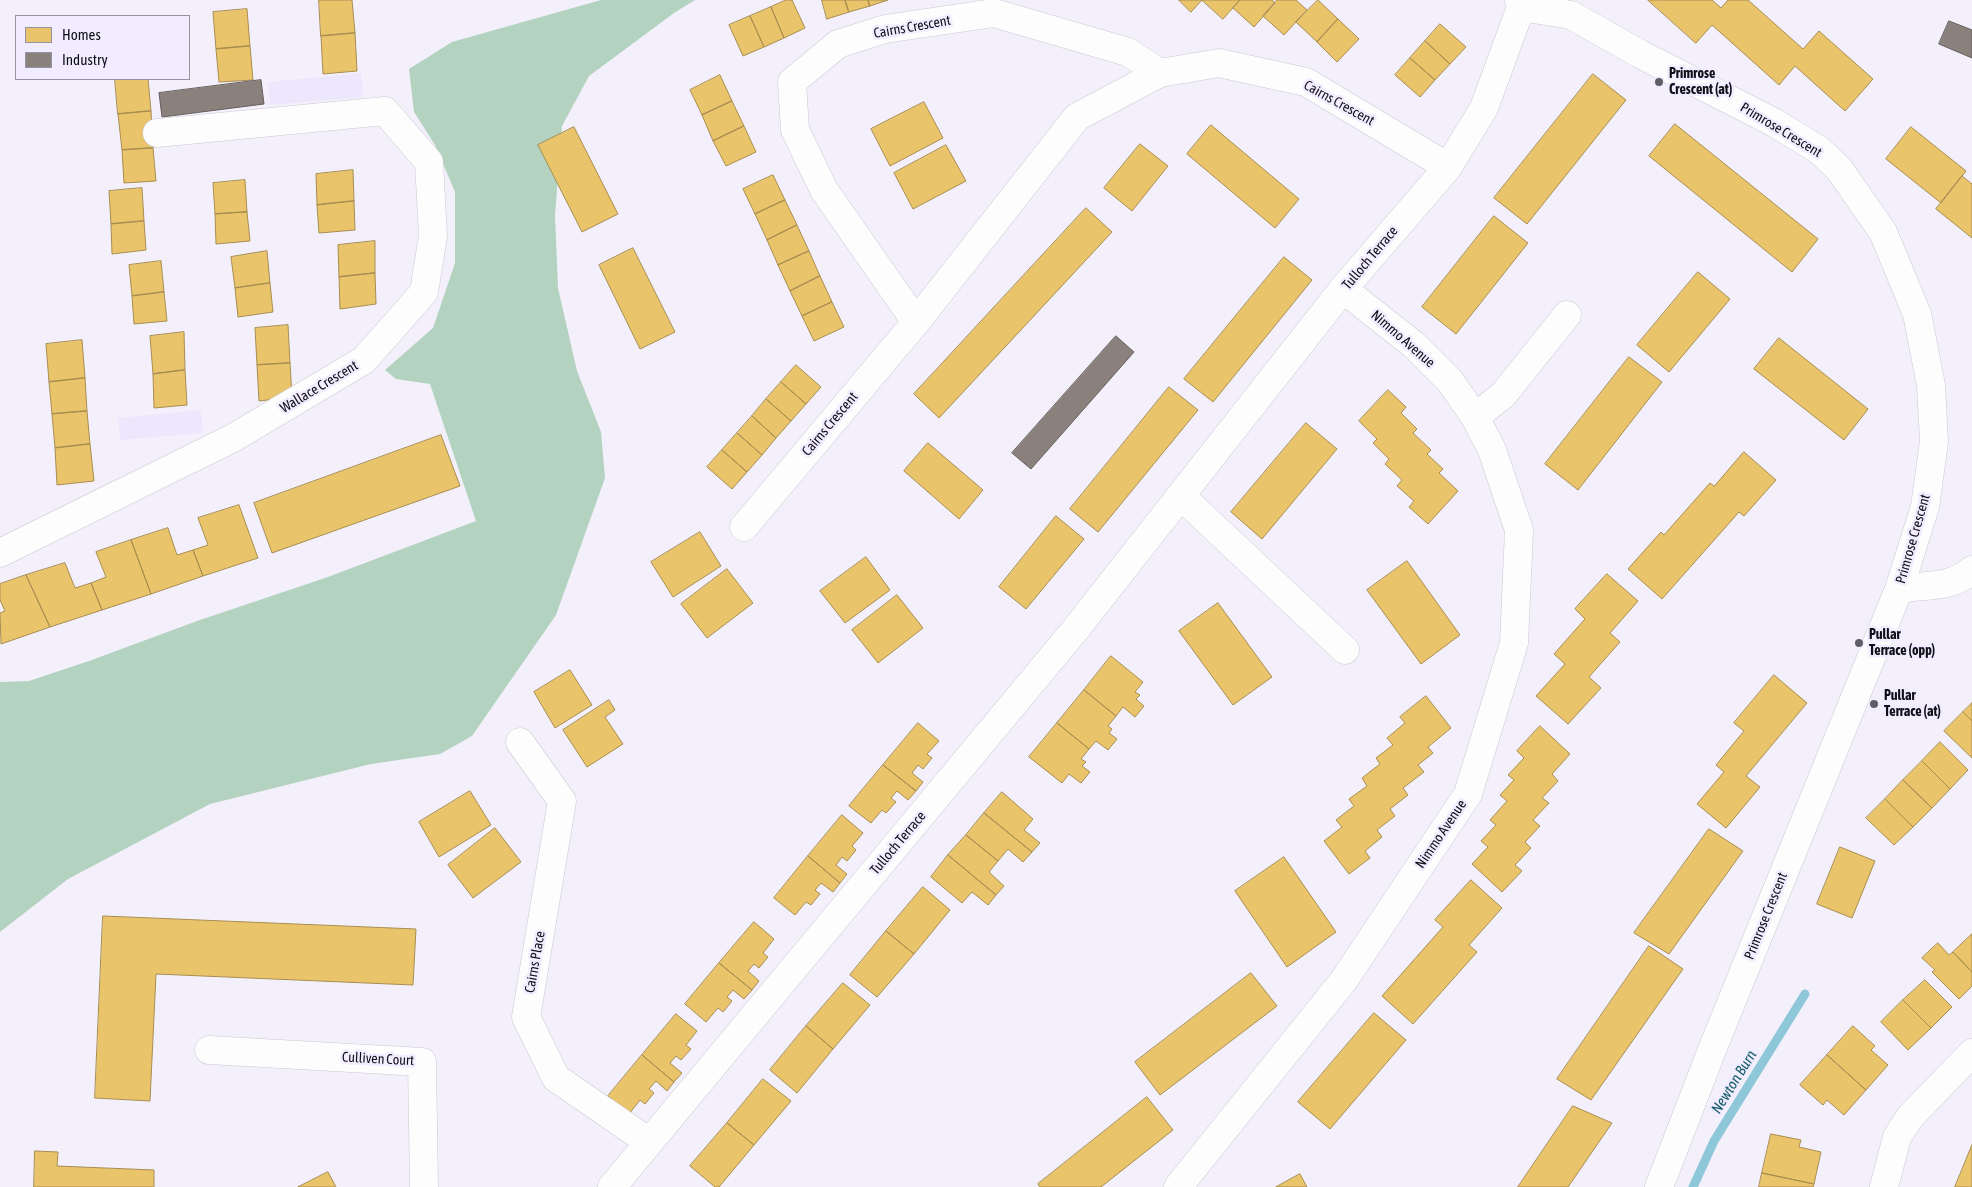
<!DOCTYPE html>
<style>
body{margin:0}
#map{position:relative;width:1972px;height:1187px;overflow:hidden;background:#f3f0fb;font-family:"Asap Condensed",sans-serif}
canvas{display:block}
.legend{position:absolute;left:15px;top:15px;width:175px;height:65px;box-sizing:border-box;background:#f1ecff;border:1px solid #9793a2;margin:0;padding:6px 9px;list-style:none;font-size:15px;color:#100e16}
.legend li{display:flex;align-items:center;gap:10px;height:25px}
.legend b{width:25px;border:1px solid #9793a2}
</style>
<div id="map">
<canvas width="1972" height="1187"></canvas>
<ul class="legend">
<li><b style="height:14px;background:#e9c46a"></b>Homes</li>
<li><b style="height:14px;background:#8a817c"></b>Industry</li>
</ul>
</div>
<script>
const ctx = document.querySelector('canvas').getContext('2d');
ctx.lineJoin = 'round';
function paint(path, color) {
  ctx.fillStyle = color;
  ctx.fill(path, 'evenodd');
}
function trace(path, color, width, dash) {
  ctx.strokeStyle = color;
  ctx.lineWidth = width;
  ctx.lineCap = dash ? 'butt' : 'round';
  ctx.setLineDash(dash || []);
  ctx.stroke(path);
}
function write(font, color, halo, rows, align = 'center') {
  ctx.font = font + ' "Asap Condensed",sans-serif';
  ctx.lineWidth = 5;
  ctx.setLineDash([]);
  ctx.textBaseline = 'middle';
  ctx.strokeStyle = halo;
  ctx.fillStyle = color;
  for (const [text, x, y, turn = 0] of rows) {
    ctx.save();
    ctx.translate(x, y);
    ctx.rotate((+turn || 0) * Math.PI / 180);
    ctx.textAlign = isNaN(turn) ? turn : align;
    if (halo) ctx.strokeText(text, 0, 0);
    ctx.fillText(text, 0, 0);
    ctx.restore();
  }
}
paint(new Path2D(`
 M361,73L363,97L270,105L268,82Z
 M201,410L203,433L120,440L118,418Z`), '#ede7fd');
paint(new Path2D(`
 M601,0H695L674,13L589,76L562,126L555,215L558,288L577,371L601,432L605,478L556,615L472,736L440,754L371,764L210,804L68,879L0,932V682L29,681L89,661L197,621L328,577L476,521L430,384L396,379L385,370L433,328L455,263V192L435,145L414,112L409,69L452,42Z`), '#b3d2c0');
const homes = new Path2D(`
 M319,0H352L355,33L321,36Z
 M786,0H792L805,28L784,38L771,7Z
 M822,0H845L849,12L827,19Z
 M845,0H868L870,6L849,12Z
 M868,0H888L870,6Z
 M1179,0H1202L1191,12Z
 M1202,0H1240L1223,19Z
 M1240,0H1272L1275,3L1254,27L1233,8Z
 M1277,0H1296L1307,10L1284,35L1263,16Z
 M1318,0L1338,19L1317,42L1296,22Z
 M1648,0H1712L1721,8L1728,0H1748L1803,49L1819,31L1873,79L1845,111L1795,66L1779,85L1712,25L1696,43Z
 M771,7L784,38L764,47L750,16Z
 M247,9L250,46L216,49L213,12Z
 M750,16L764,47L743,56L729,25Z
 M1338,19L1359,39L1337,62L1317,42Z
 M1440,24L1466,47L1450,64L1425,41Z
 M355,33L357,71L323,74L321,36Z
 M1425,41L1450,64L1435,80L1410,58Z
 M250,46L253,80L219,82L216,49Z
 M1410,58L1435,80L1420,97L1395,75Z
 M1593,74L1626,100L1527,224L1494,198Z
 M720,75L732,101L702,115L690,90Z
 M115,79H148L151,111L118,114Z
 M732,101L744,126L713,141L702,115Z
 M924,102L943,138L890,166L871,129Z
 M151,111L153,148L122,150L118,114Z
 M1675,124L1818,239L1792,272L1649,156Z
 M1211,125L1299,199L1275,228L1187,154Z
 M744,126L756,152L726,166L713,141Z
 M574,127L618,214L582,232L538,145Z
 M1911,127L1966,171L1941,203L1886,159Z
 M1140,144L1168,166L1132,211L1104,188Z
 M946,145L966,181L913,209L894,173Z
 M153,148L156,181L124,183L122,150Z
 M353,170L354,201L317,205L316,174Z
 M773,175L785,200L755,214L743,189Z
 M1962,176L1972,184V238L1936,209Z
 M245,180L247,212L215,214L213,183Z
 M142,188L144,221L111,224L109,191Z
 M785,200L797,225L767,240L755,214Z
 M354,201L355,230L319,233L317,205Z
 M1086,208L1112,232L939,418L914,394Z
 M247,212L250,241L216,244L215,214Z
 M1494,216L1528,243L1456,334L1422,307Z
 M144,221L146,250L112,254L111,224Z
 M797,225L809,251L778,265L767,240Z
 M375,241V273L339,277L338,245Z
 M633,248L675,332L640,349L599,265Z
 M267,251L270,283L235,288L231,257Z
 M809,251L820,276L790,291L778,265Z
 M1284,257L1312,280L1213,402L1184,379Z
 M161,261L164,292L132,296L129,265Z
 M1698,272L1730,299L1669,372L1637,345Z
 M375,273L376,304L340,309L339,277Z
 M820,276L832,302L802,316L790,291Z
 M270,283L273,312L238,317L235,288Z
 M164,292L167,321L134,324L132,296Z
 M832,302L844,327L814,341L802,316Z
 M288,325L290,363L257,365L255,328Z
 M184,332L185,370L153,374L150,336Z
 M1779,338L1868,409L1844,440L1754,369Z
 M82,340L85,378L49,382L46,344Z
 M1629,357L1662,382L1578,490L1545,464Z
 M290,363L292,397L259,401L257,365Z
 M796,365L821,387L806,404L781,382Z
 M185,370L187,405L154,408L153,374Z
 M85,378L87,411L52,414L49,382Z
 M781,382L806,404L791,421L766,399Z
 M1169,387L1198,410L1098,532L1070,509Z
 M1388,390L1406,407L1401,413L1417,429L1413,433L1431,450L1427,454L1443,469L1439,473L1458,491L1428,524L1409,507L1414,501L1397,486L1402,480L1385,464L1389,459L1373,443L1377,439L1359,421Z
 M766,399L791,421L776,438L752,416Z
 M87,411L90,444L55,448L52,414Z
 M752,416L776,438L762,455L737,433Z
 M1306,423L1337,449L1262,539L1231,512Z
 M737,433L762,455L747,472L722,450Z
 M441,435L460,486L272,553L254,503Z
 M928,443L983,490L959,519L904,471Z
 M90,444L94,481L57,485L55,448Z
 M722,450L747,472L732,489L707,467Z
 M1744,452L1776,480L1744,516L1739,512L1662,599L1628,569L1661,532L1664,535L1710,483L1714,486Z
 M239,505L258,558L203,576L193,550L208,545L198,518Z
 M1056,516L1084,539L1026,609L999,587Z
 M168,528L177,555L193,550L203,576L151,594L131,540Z
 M700,532L721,566L673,597L651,562Z
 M131,540L151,594L102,610L91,583L106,577L96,552Z
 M866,557L890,590L845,623L820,591Z
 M1407,561L1460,635L1421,664L1367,590Z
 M65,563L75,588L91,583L102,610L50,627L26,575Z
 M727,569L753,603L707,638L681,604Z
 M1607,574L1638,601L1610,633L1620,642L1589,677L1601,688L1568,724L1536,696L1565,664L1554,654L1585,619L1575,609Z
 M26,575L50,627L1,644L0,613L5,611L0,600V584Z
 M897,595L923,628L878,663L852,630Z
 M1218,603L1272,677L1233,705L1179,631Z
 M1111,656L1143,682L1135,692L1140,695L1136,699L1144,706L1135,717L1123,707L1116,716L1084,690Z
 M570,670L592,705L555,728L534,692Z
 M1774,675L1807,703L1746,776L1760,787L1726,828L1697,804L1724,772L1716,765L1744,731L1734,723Z
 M1084,690L1116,716L1108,726L1112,729L1109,733L1117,739L1108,750L1096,741L1089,749L1057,723Z
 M1426,696L1451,728L1428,747L1433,753L1418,765L1424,772L1403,788L1408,795L1390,809L1395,816L1377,830L1382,837L1365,851L1370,858L1349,874L1324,841L1342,827L1336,820L1354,806L1349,799L1367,786L1362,778L1380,764L1376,758L1393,745L1387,738L1405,723L1400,717Z
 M609,700L615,710L605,717L623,744L587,767L563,730Z
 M1972,703V721L1963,712Z
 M1963,712L1972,721V758L1944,731Z
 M918,723L939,741L927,754L932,758L923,769L918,765L912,773L923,782L916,791L883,765Z
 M1057,723L1089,749L1081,759L1086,762L1082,766L1090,772L1081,783L1069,774L1062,783L1029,757Z
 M1540,726L1570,754L1552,774L1558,781L1542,798L1549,803L1533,820L1540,826L1525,842L1531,848L1515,865L1522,871L1502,892L1472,864L1488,847L1481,841L1496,825L1490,820L1507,801L1500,795L1514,780L1508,775L1524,758L1517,751Z
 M1940,742L1968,770L1950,789L1922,761Z
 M1922,761L1950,789L1932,808L1903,780Z
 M883,765L916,791L908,800L897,791L891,798L896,802L886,813L882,810L871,823L849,806Z
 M1903,780L1932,808L1913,827L1885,799Z
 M470,791L491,825L439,857L419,822Z
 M1002,792L1033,819L1024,830L1040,843L1032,852L984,813Z
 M1885,799L1913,827L1894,845L1866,818Z
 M984,813L1032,852L1023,862L1008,849L998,861L966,835Z
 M842,815L863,833L852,846L856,850L847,861L842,857L836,865L847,874L840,883L808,856Z
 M495,828L521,862L473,898L448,865Z
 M1709,829L1743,851L1669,954L1634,933Z
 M966,835L998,861L989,872L1004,886L996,895L948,855Z
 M1840,847L1875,861L1852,918L1817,904Z
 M948,855L996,895L988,905L972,892L962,903L931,877Z
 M808,856L840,883L833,892L821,883L815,890L820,894L811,905L806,902L795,915L774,898Z
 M1284,857L1336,932L1287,967L1235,891Z
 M1471,880L1502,908L1469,945L1477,952L1413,1024L1382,996L1443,927L1435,920Z
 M923,887L950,910L914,954L886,931Z
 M103,916L416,929L413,985L156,974L150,1101L95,1098Z
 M754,922L774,939L763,953L768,957L759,968L754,964L748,971L759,981L752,990L719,963Z
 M886,931L914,954L877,997L850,975Z
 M1972,934V972L1953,952Z
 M1938,943L1949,955L1953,952L1972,972V986L1959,999L1932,972L1935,970L1922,958Z
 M1649,946L1683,969L1591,1100L1557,1079Z
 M719,963L752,990L744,999L733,990L727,997L732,1001L723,1012L718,1008L706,1022L685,1004Z
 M1251,973L1277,1006L1160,1095L1135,1062Z
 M1925,980L1952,1007L1931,1028L1903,1000Z
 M843,983L870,1005L833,1049L806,1026Z
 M1903,1000L1931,1028L1908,1050L1881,1022Z
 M1374,1013L1406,1040L1330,1129L1298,1102Z
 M676,1014L697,1031L686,1045L691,1049L681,1060L676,1056L670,1063L682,1073L674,1082L642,1055Z
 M806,1026L833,1049L797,1093L770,1070Z
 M1853,1026L1875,1046L1871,1050L1888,1065L1866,1090L1827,1055Z
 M642,1055L674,1082L667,1091L656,1081L649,1089L654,1093L645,1104L640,1100L629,1114L608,1096Z
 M1827,1055L1866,1090L1844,1115L1827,1100L1823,1105L1800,1085Z
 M763,1079L791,1101L754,1145L727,1123Z
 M1147,1097L1173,1130L1101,1187H1040L1038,1184Z
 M1573,1106L1612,1123L1568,1187H1518Z
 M727,1123L754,1145L719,1187H715L690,1166Z
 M1771,1134L1801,1140L1799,1147L1821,1152L1814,1184L1762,1173Z
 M1972,1145V1187H1955Z
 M35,1151L58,1152L57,1166L154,1170V1187H34Z
 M328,1172L336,1187H298Z
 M1762,1173L1814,1184L1813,1187H1759Z
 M1300,1174L1307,1187H1276Z`);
paint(homes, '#e9c46a');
trace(homes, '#a88d51', 1);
const industry = new Path2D(`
 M1949,21L1972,30V58L1939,44Z
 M261,80L264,104L162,117L159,93Z
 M1116,336L1134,352L1031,469L1012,453Z`);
paint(industry, '#8a817c');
trace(industry, '#655e5d', 1);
trace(new Path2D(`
 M1693,1187L1714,1141L1805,994`), '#8ec7d7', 9);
const minor = new Path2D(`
 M1521,7L1571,15L1640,54L1775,123L1819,150L1839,169L1883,232L1917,314L1931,385L1934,442L1925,507L1899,589L1712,1050L1659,1187
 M916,322L824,190L795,130L792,82L838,44L885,29L994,13L1128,52L1160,73
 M1475,417L1503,395L1567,315
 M1181,496L1345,650
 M744,527L916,322L1077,117L1160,73L1219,63L1306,82L1448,167
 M0,553L233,438L364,360L424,292L433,236L429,162L385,111L157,133
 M1899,589C1925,584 1951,589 1972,570
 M520,742L562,801L526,1017L556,1078L649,1142
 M209,1050L422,1062L424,1187
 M612,1187L1075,630L1343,289L1448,167L1484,108L1521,7L1519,0
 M1178,1187L1344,980L1468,794L1514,643L1519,530L1492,450L1475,417L1450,381L1414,345L1343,289
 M1884,1187L1897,1137L1910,1117L1972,1053`);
trace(minor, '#cbc8d2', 29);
trace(minor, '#fdfdfe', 28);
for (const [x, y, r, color] of [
 [1659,82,5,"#5f5d66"],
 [1859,643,5,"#5f5d66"],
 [1874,704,5,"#5f5d66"]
]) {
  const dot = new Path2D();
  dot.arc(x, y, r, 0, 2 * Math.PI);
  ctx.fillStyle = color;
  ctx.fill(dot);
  trace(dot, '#f1ecff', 2);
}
write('14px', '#100e16', '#f1ecff', [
 ["Cairns Crescent",912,27,-10],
 ["Cairns Crescent",1339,103,29],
 ["Primrose Crescent",1781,130,31],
 ["Tulloch Terrace",1370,258,-50],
 ["Nimmo Avenue",1403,339,41],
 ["Wallace Crescent",319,387,-31],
 ["Cairns Crescent",830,424,-50],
 ["Primrose Crescent",1913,539,-74],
 ["Nimmo Avenue",1441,834,-56],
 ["Tulloch Terrace",898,843,-50],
 ["Primrose Crescent",1766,916,-68],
 ["Cairns Place",535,962,-80],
 ["Culliven Court",378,1059,3]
]);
write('bold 14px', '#100e16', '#f1ecff', [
 ["Primrose",1669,74],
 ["Crescent (at)",1669,90],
 ["Pullar",1869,635],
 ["Terrace (opp)",1869,651],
 ["Pullar",1884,696],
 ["Terrace (at)",1884,712]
], 'left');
write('italic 15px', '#145c68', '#f1ecff', [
 ["Newton Burn",1734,1082,-58]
]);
</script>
